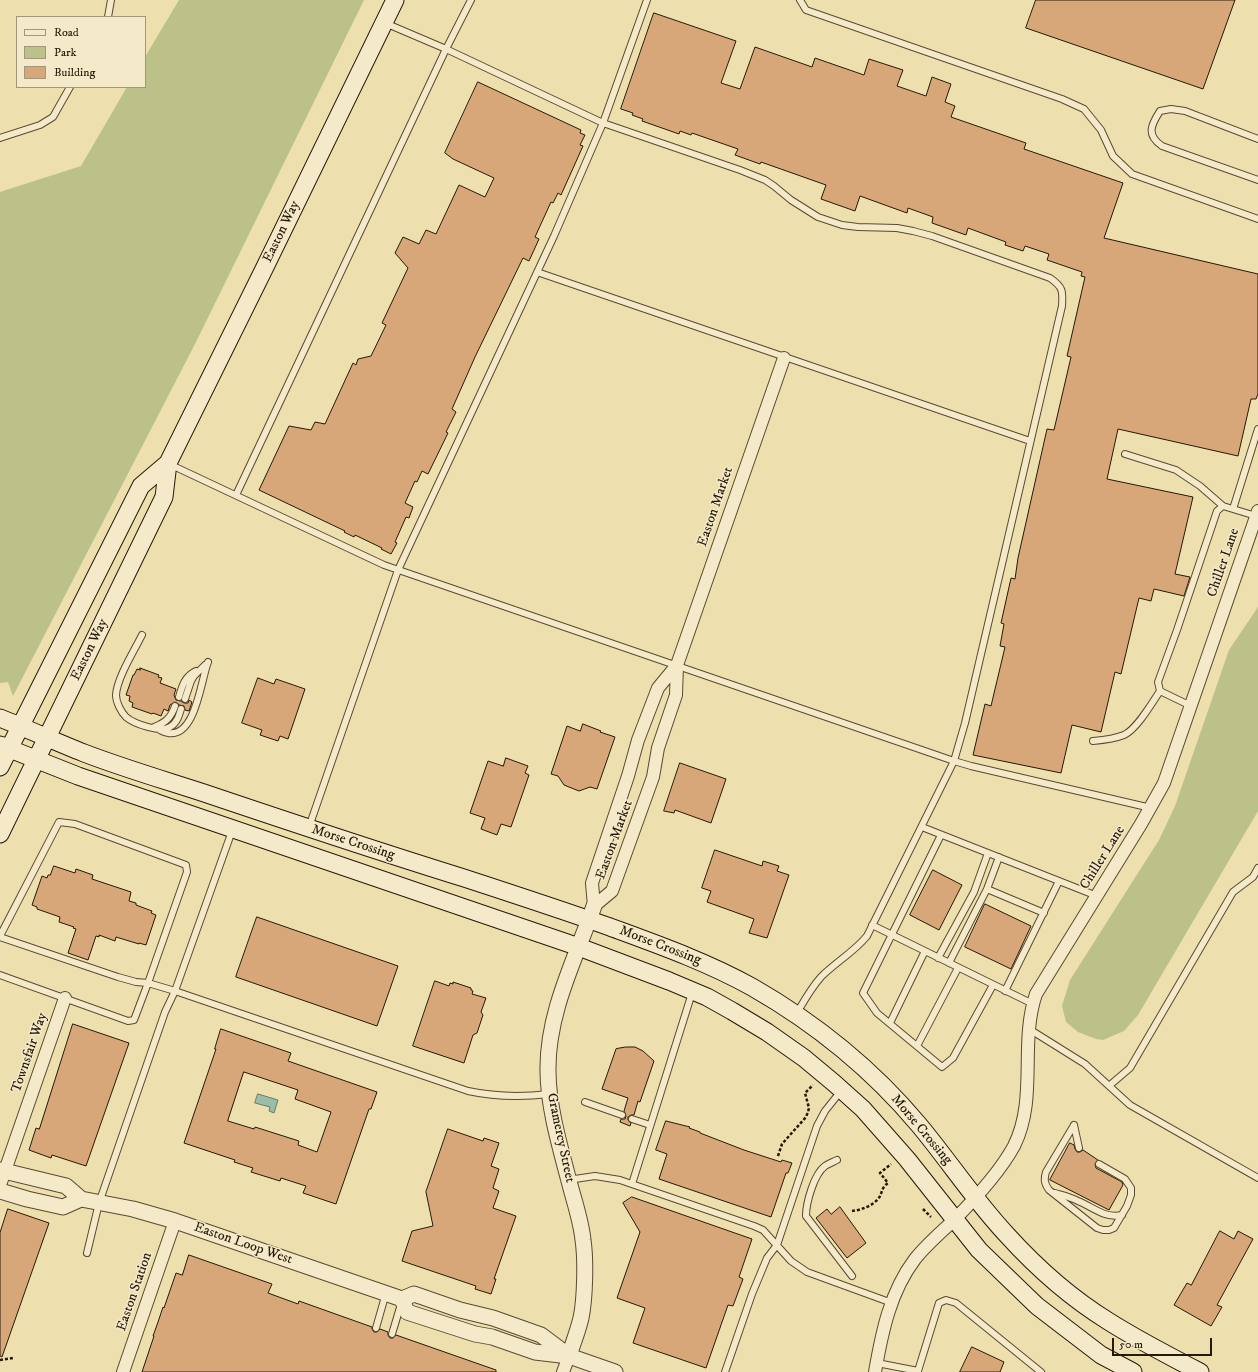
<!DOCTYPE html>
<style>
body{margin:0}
#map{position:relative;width:1258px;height:1372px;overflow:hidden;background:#eedfae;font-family:"IM FELL DW Pica",serif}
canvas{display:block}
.legend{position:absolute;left:16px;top:16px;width:130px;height:72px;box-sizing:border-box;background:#f4eaca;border:1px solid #a2967c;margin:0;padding:5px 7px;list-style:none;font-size:12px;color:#261907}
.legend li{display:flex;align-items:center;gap:8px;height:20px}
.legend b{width:20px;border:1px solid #a2967c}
.scale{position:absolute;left:1112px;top:1338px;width:100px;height:18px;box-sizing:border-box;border:2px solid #261907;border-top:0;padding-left:5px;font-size:12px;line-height:14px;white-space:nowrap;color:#261907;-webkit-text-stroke:3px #f4eaca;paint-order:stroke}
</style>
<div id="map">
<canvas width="1258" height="1372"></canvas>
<ul class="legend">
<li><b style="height:5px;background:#f4eaca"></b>Road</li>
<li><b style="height:11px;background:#bbc189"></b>Park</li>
<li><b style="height:11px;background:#d7a679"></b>Building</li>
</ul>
<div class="scale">50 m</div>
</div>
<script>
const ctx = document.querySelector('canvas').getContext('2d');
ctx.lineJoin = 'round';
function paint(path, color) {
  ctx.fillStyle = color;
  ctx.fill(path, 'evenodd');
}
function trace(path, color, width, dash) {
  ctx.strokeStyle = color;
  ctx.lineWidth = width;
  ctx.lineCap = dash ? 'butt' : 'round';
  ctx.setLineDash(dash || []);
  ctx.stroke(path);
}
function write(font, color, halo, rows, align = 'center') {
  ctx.font = font + ' "IM FELL DW Pica",serif';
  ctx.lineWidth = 3;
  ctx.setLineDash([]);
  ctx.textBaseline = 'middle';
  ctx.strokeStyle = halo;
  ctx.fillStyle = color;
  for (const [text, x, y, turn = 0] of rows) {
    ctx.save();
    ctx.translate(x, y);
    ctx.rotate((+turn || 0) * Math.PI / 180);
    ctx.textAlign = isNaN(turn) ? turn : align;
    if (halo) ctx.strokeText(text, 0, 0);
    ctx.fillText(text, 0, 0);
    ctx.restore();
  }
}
paint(new Path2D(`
 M179,0H364L195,344L13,696L8,682L0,683V192L81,166L127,87H145V57Z
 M1258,607V811L1138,1015L1124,1031L1103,1040L1096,1039L1078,1032L1066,1022L1062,1006L1070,980L1159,840L1175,806L1229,650Z`), '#bbc189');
const water = new Path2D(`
 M258,1094L278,1100L274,1113L269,1111L270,1107L255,1103Z`);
paint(water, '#99bda9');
trace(water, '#6b7b68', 1);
const building = new Path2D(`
 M1036,0H1235L1203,89L1026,28Z
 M654,13L736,41L721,83L740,89L755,47L812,67L815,58L864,75L869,59L903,70L897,86L926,96L932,77L951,84L945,102L955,106L951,117L1026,143L1024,149L1123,183L1104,238L1258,274V394L1256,399H1251L1238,456L1118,429L1107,479L1193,497L1175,574L1190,577L1184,596L1154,589L1151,601L1139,598L1121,674L1115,672L1101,732L1072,725L1061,773L973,755L985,704L991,706L1005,647L1000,646L1004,624L1001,623L1011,578L1015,579L1018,558L1047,429L1054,430L1071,357L1067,356L1085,277L1081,276L1082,272L1047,260L1049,254L1025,246L1023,251L1005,245L1006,242L968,228L966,235L932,223L933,217L908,208L907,213L860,196L855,211L821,199L826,185L761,162L760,164L735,155L738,149L692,133L691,135L680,131L679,134L642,121L643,119L632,115L633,113L621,109Z
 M478,82L581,130L580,133L585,135L580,145L583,146L561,195L558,193L553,203L551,202L535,237L539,239L529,261L523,258L475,357L452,409L456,412L446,432L448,433L428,474L422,471L417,482L415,481L405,503L413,507L409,518L406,517L395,542L397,543L391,554L381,549L382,548L355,535L354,537L344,532L345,531L259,490L289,426L311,430L315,422L325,424L353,363L356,365L358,359L371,356L386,325L382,323L408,268L395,253L403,237L419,244L426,230L436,234L459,185L485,197L494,178L453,159L445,153Z
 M140,668L159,675L158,677L162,678L160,683L176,689L174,695L176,700L181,701L184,703H188L189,700L192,702L189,711L185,710L184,706L179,705L175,702L170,705L168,711L164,709L161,716L153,713L152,714L132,707L133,703L129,701L130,696L126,695L133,675H134L137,669L140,670Z
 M258,678L274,684L276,679L305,689L288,739L280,736L278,741L260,735L262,730L242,723Z
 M583,724L601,731L600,732L615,737L597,789L590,787L579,791L564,785L558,776L551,774L567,726L580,731Z
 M506,758L528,766L525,773L529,775L511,827L501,824L497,835L481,829L485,818L470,813L488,761L503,766Z
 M680,763L726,779L711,823L675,810L674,813L664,811Z
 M715,850L762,866L763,861L779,866L777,871L789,875L767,938L749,933L754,919L707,902L711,891L702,888Z
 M54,866L75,873L76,869L93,875L92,879L131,892L129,901L136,903V905L152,911L151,913L156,915L146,945L139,943V944L116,937L115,941L99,935V937L96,936L88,960L68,953L76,929L73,928L74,927L59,922L60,917L37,909V907L32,905L42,876L47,878L48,875H50Z
 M933,870L962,885L939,930L910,915Z
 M985,904L1031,926L1011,969L965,947Z
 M257,917L398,966L377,1026L236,977Z
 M435,981L449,986L450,983L453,984V982L471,988V990L473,991L472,994L486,998L481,1012L483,1015L477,1033L473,1035L464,1063L413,1046Z
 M73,1024L129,1043L86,1166L52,1155L51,1158L29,1150L36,1128L39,1129Z
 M221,1029L291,1053L288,1061L377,1092L371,1109H369L336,1204L303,1193L306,1186L281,1178L280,1181L251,1172L253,1168L234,1162L235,1160L184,1143L216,1049H215ZM244,1072L298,1090L295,1099L331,1112L317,1152L298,1145L299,1141L255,1127L254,1129L228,1121Z
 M626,1047H635L643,1051L654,1061L640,1102L638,1101L634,1115H631L628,1117V1120L631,1123L630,1126L620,1122L621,1119H625L626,1116L624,1111L628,1098L602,1089L616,1049Z
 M666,1121L690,1127L689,1128L700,1132V1133L744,1150L781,1162L782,1160L792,1163L788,1173H786L771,1217L659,1179L667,1154L656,1150Z
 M448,1129L483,1141L484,1138L499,1143L491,1166L499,1169L493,1188L499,1191L493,1208L516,1216L494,1279H496L491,1294L475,1289L476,1286L402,1261L412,1231L433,1226L426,1192Z
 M1070,1143L1074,1145L1075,1149L1077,1152H1080L1083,1150L1098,1160L1095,1164L1096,1168L1122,1182L1123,1185L1109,1210L1050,1180Z
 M632,1197L752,1239L739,1277L743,1279L733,1306L728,1305L706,1368L633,1343L645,1308L617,1298L640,1232L623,1203Z
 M840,1207L866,1243L847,1258L816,1218L827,1209L831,1214Z
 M8,1209L49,1223L2,1357L0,1356V1233Z
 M1220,1231L1234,1239L1238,1231L1253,1239L1217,1305L1222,1307L1211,1326L1174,1305L1187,1283L1191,1285Z
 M189,1255L272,1284L268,1293L298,1304L299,1301L372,1327V1329L374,1332H377L380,1329L388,1332V1335L390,1338H393L396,1335L496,1370V1372H142L154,1336H153L158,1322L163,1307L164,1308L176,1273L182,1275Z
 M972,1347L1004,1362L1000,1372H960Z`);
paint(building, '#d7a679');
trace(building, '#261907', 1);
const service = new Path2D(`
 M800,0L806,10L1062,99L1084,109L1101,130L1113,156L1132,174L1258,219
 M108,17L111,0
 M385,23L446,49L603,123L740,170L765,180L774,186L791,200L818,217L842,225L858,227L897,228L913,231L932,236L1050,278C1063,287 1063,291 1062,306L965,723L954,761L867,936C854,952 836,962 821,977C811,988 804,1001 797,1013
 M0,138L40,125L53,117L70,87
 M1258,139L1185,111L1171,109L1160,111C1151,125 1146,135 1162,146L1258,180
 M537,272L1030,441
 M1125,454L1176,470L1200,486L1223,506
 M169,464L384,565L954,761L971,766L1151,808
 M236,495L446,49L471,0
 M1233,509L1258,429
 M142,635C134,651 117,678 116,695C116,702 121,712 126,717C134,724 161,733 170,727C177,723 179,716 181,709
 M179,697C182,686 185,676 196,671
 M185,699L191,681L194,676L205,665
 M1191,706L1160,691L1158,682L1177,630L1217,511L1223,506L1256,516
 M154,727C165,723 171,718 175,706
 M160,730C162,731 165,733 168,733C196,738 201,679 208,662
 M1093,741C1104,740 1114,739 1124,735C1137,729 1152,703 1160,691
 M309,827L398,570L554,236L603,123L647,0
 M922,827L1097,896
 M941,835L863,993L877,1013L942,1067L953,1058L993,985
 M987,889L1044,913
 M872,925L1033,1004
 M0,936L59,822L75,824L186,865L187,872L148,983L136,982L118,977L0,937
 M938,958L974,892L988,853
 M949,963L987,889L999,857
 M0,975L128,1021L134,1020L148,983L175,991L232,831
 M1005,991L1059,881
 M890,1023L925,951
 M1029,1029L1085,1064L1130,1105L1258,1178
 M917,1046L958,968
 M1110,1085L1130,1068L1233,892L1253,877L1258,868
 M585,1102L622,1115
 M632,1119L650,1125
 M1074,1125L1046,1172C1044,1179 1044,1183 1049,1190L1097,1228L1103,1230H1109L1114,1228L1127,1206L1131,1195V1188L1125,1179L1099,1164
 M1074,1125L1079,1148
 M837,1160C833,1162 828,1164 825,1166C814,1174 806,1203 806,1216L852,1276
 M568,1180L595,1176L620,1180L754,1226L763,1230L791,1261L807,1272L892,1303
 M632,1184L692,993
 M1055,1193C1062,1195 1071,1197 1078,1201C1093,1207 1105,1219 1122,1215
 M87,1253L99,1203L165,1012L175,991L468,1091C496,1097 522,1097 549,1094
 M376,1328L386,1293
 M392,1334L401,1304
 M877,1363L918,1371V1372
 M918,1371L939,1303L946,1300L956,1303L1041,1372
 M725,1372L752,1294L767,1258L777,1245L817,1126L825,1111L841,1091`);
const minor = new Path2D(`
 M594,906L612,891L653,777L658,748L676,695L677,665L784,358
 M594,906L592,883L628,776L638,740L658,688L677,665
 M0,1185L65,998
 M123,1372L175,1221
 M563,1372L569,1356
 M875,1372C882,1332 890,1292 915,1259C926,1245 940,1233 953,1221C973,1201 1001,1170 1014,1146C1038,1098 1019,1044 1036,994L1141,824L1164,783L1258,511`);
const tertiary = new Path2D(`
 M0,1170L66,1186L81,1199L133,1209L175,1221L402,1299L414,1294L460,1310L493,1318L541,1335L569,1356
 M0,1191L27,1199L63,1207L81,1199
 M402,1299L407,1312L475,1334L492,1337L535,1352L569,1356L615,1372
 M569,1356C573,1343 578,1331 581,1318C585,1299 586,1260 583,1240C581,1220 574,1201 569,1181C560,1147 548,1106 548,1071C547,1013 575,960 594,906`);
const secondary = new Path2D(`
 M0,718C28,729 56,742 84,753C123,768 164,780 204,793C290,822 377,851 464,878C513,894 562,910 610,927C659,945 707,962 752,987C815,1023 873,1070 919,1125C949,1161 975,1201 1007,1235C1036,1267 1071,1298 1108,1321C1138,1340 1169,1356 1200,1372
 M0,745L78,776L579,947L669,981L707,997L732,1011L767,1032L804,1058L834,1083L863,1109L907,1159L979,1250L1037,1306L1101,1355L1133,1372
 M0,767L141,486L168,463
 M0,834L164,497L168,463L265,267L395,0`);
trace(service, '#584a31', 8);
trace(minor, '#584a31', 14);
trace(tertiary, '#584a31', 17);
trace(secondary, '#261907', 19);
trace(new Path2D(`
 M778,1156L782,1144L806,1117L808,1112L809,1108L805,1093L813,1085
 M923,1209L931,1217
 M852,1211C861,1210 872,1206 878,1199C883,1193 880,1189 888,1183L880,1173L891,1164
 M0,1360L13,1358`), '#261907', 2.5, [3, 2]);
trace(service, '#f4eaca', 6);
trace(minor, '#f4eaca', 12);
trace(tertiary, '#f4eaca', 15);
trace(secondary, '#f4eaca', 17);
write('14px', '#261907', '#f4eaca', [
 ["Easton Way",282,232,-64],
 ["Easton Market",716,507,-71],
 ["Chiller Lane",1224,563,-71],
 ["Easton Way",90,650,-64],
 ["Easton Market",615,840,-70],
 ["Morse Crossing",353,843,18],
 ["Chiller Lane",1103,858,-58],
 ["Morse Crossing",660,946,21],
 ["Townsfair Way",30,1053,-71],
 ["Morse Crossing",921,1130,50],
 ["Gramercy Street",560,1138,78],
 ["Easton Loop West",243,1244,19],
 ["Easton Station",135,1292,-71]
]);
</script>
